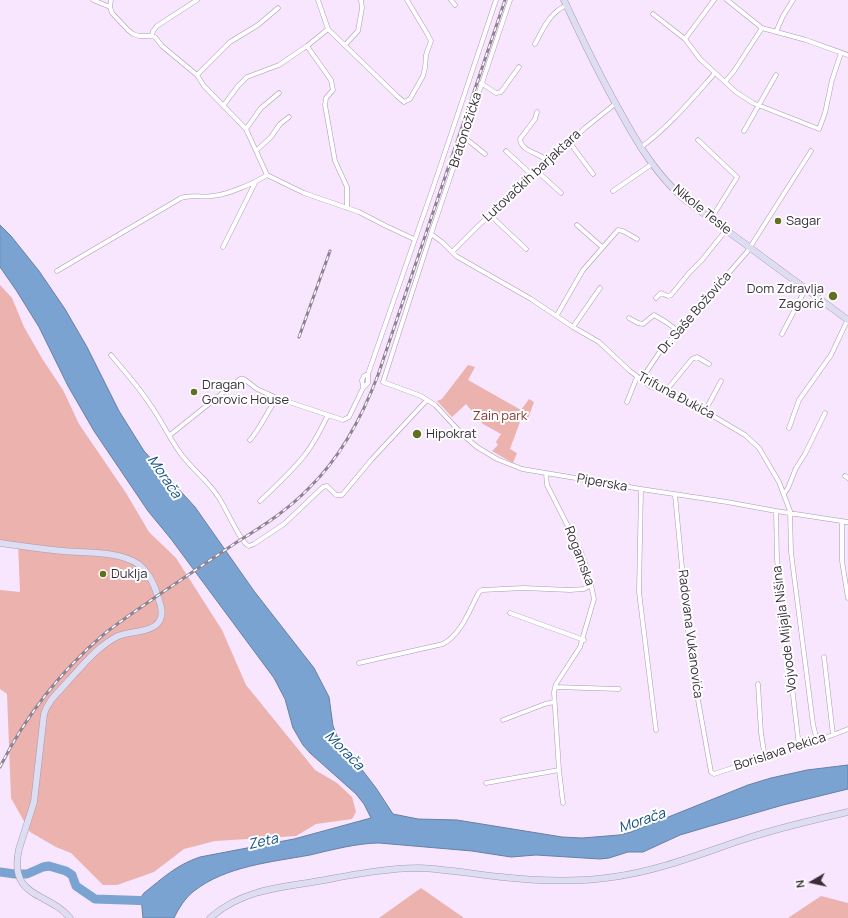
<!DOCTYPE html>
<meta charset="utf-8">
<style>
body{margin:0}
#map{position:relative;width:848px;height:918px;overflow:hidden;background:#f8e5fe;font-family:Manrope,sans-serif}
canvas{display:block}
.north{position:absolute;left:792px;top:862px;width:40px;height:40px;-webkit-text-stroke:3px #fff;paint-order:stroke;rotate:261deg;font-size:11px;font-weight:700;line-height:16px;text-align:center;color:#372e3a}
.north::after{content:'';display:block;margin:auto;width:14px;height:18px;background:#372e3a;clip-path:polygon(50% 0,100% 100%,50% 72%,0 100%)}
</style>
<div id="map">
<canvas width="848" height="918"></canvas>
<div class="north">N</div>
</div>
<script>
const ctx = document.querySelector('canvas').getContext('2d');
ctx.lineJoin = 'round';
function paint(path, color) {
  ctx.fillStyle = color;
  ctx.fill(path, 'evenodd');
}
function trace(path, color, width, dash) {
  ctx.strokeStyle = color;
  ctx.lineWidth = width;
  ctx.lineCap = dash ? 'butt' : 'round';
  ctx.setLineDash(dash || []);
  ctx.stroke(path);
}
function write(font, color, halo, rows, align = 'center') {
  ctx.font = font + ' Manrope,sans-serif';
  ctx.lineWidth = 4;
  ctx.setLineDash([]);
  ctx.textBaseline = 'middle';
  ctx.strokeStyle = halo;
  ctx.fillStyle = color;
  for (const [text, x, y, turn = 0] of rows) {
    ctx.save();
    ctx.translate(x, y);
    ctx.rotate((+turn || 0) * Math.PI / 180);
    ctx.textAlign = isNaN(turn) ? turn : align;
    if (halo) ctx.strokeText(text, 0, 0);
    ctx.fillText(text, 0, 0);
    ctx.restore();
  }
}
paint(new Path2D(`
 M0,285L12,298L24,327L43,360L63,390L79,424L126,493L149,532L176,558L222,630L246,685L315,770L337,783L352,797L356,812L352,819L316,824L296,836L215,841L184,849L154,872L117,885H103L71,853L56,847L30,832L11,798L7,694L0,689V590L20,592L18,543L0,541Z
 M468,365L475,367L468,380L521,410L529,399L534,402L527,421L521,419L510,449L517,453L513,463L492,451L498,445L496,442L501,434L483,424L466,404L452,417L437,401L442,399Z
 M421,888L464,918H379Z
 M821,896L848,903V918H788Z`), '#ebb2ae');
const water = new Path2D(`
 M0,225L11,236L39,271L65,309L87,347L119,411L144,451L195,507L254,591L314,668L329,697L333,726L337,736L343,745L376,788L393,814L418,819L457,820L562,837L582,838L619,835L631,832L748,785L771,778L807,770L848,765V789L783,805L707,827L680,835L643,852H628L609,858L600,859L536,855L511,857L472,851L379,843C358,843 331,850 310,855C272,862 226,866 194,891C185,898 179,908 174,918H143L141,897L144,893C163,878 176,865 200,857L294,839L371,818L364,804L356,794L310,753L303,745L293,728L285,699L274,678L171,539L148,511L94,431L68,386L39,327L16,290L0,267Z`);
paint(water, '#7aa3d2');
trace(water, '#6680a4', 1);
trace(new Path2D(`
 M0,872L15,874H27L43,867L49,866L66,871L72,875L76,886L95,899L154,901`), '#7aa3d2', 9);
const street = new Path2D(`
 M93,0L110,7
 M111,0L110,7L112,13L128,30L133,34L139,36H152L155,37L162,46L197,75L204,86L246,129L267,175L304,193L359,212L386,226L414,239
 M318,0L328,29L397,96L404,102L410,99L423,76L425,68L426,55L431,41L428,35L407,0
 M451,0L455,5
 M510,0L431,234L442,242L456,256L531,299L573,327L599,342L630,371L651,387L673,395L708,413L745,435L759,448L779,482L790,511L791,552L813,724L817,741
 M727,0L762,28L806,40L848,55
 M653,14L685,39L700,59L736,92L753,103L819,129L825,113L832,80L841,53
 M776,32L783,16L793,0
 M152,36L153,31L157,26L197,0
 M685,39L714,0
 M535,44C543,29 550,12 567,5
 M345,45L358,31L362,8L361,0
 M307,46L331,80L333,90L326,98L325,105L335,161L347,187V208
 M197,75L230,42L258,25L278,8
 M725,82L734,71L762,28
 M481,83L496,93L501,92L519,67
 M223,106L238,86L247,77L279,65L307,46L328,29
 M537,112L535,119L520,139C521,152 541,153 549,162
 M246,129L261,108L279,93
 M744,131L776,75
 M464,137L485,154
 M698,140L737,177L736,179L711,219
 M570,143L593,174
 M640,148C669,127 692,99 715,73
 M257,150L271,137L280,124L289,117
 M506,151L533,176
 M538,172L561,193
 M613,191L652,164
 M490,215L526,249
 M577,225L602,247
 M431,234L383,382L421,396L435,405L463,435L477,447L497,459L522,469L641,489L727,502L776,511L848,522
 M223,247L255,183
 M452,252L478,226L585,128L615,104
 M57,271L181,198C192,194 201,198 212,196C227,195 255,183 267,175
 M656,298L661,293L668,296L671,295L690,272L702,260L726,230
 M557,315L583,270L618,230L623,231L637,239
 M629,318L638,323L643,324L654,315L666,322L678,331
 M573,327L600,288
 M782,334L806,288
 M111,355C124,371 138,386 149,403C161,419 169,438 181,454C192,469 207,480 217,495C225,505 240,543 249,546L254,544L284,524L323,487L327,486L336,495H342L372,459L427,400
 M641,380L659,353L747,252L811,151
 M363,388L368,383V374
 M665,392L692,359L697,357L709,364
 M627,402L637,377
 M705,411L721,381
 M789,428L799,400L831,355L848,319
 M170,435L240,379H244L257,389L277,398L343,420L349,417L363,388L362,380L364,376L368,374L435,182L496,0
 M250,440C261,427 267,412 277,398
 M546,473L547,485L581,552L588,571L594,599L580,647L556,684L554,692L559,770L563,803
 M845,476L848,478
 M641,489L639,592L656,730
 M784,494L788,488L796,468L805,454L825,413
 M675,495L691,661L711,772L714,774L717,773L799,746L817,741L848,729
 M260,501C275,487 291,472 304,456C314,444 321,429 328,415
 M776,511L777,560L799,746
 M842,521V561L848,598
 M510,613L584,640
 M824,657L833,735
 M359,663L443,644C461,635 470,609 479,592L482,590L524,588L570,590L584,589L591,585
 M758,684L761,733L765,758
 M555,687L619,689
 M503,720L545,704L554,702
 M486,783L559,770`);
const secondary = new Path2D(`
 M564,0C582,39 601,78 622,115C639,146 657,175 684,199L848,320
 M0,543C21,546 42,549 63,551C86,553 119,551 138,564C150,573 155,587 159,600C162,609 164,618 156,625C146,633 130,631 118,636C98,646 84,664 69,680C60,691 48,700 44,714L34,802L19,849C8,899 48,891 70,918
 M210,918C238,893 272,888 307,883C343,877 382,868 419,868C446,869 473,874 501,877C538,881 575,883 613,877C658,871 700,854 742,840C777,828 813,820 848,812`);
trace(street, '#ac97b4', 5);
trace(secondary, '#ac97b4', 7);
trace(street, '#fff', 4);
trace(secondary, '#dedef2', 6);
const rail = new Path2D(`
 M299,337L330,251
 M0,767C25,717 61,671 103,635C120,621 139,609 157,596C184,578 210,560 237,542C263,526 288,510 309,488C341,457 362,417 378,375L505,0`);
trace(rail, '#8f8294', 3);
trace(rail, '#fff', 1.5, [4.5]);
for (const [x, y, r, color] of [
 [778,221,4,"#5f711f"],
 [833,296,5,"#5f711f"],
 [194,392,4,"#5f711f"],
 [417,434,5,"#5f711f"],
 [103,574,4,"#5f711f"]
]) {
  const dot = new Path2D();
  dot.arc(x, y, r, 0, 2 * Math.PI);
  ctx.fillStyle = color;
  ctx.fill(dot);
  trace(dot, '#fff', 1.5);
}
write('13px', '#372e3a', '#fff', [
 ["Bratonožićka",466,130,-72],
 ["Lutovačkih barjaktara",532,176,-43],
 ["Nikole Tesle",702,210,39],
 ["Dr. Saše Božovića",695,313,-49],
 ["Trifuna Đukića",676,396,28],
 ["Piperska",602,483,10],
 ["Rogamska",579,556,69],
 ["Vojvode Mijajla Nišina",785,629,-97],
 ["Radovana Vukanovića",690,634,83],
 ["Borislava Pekica",780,752,-18]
]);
write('13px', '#372e3a', '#fff', [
 ["Sagar",786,221],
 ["Dom Zdravlja",824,289,"right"],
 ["Zagorić",824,304,"right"],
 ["Dragan",202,385],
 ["Gorovic House",202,400],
 ["Hipokrat",426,434],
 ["Duklja",111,574]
], 'left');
write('13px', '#863434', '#fff', [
 ["Zain park",500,416]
]);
write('italic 14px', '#0e4c85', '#fff', [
 ["Morača",164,477,56],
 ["Morača",344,751,45],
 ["Morača",642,821,-19],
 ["Zeta",263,842,-13]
]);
</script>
